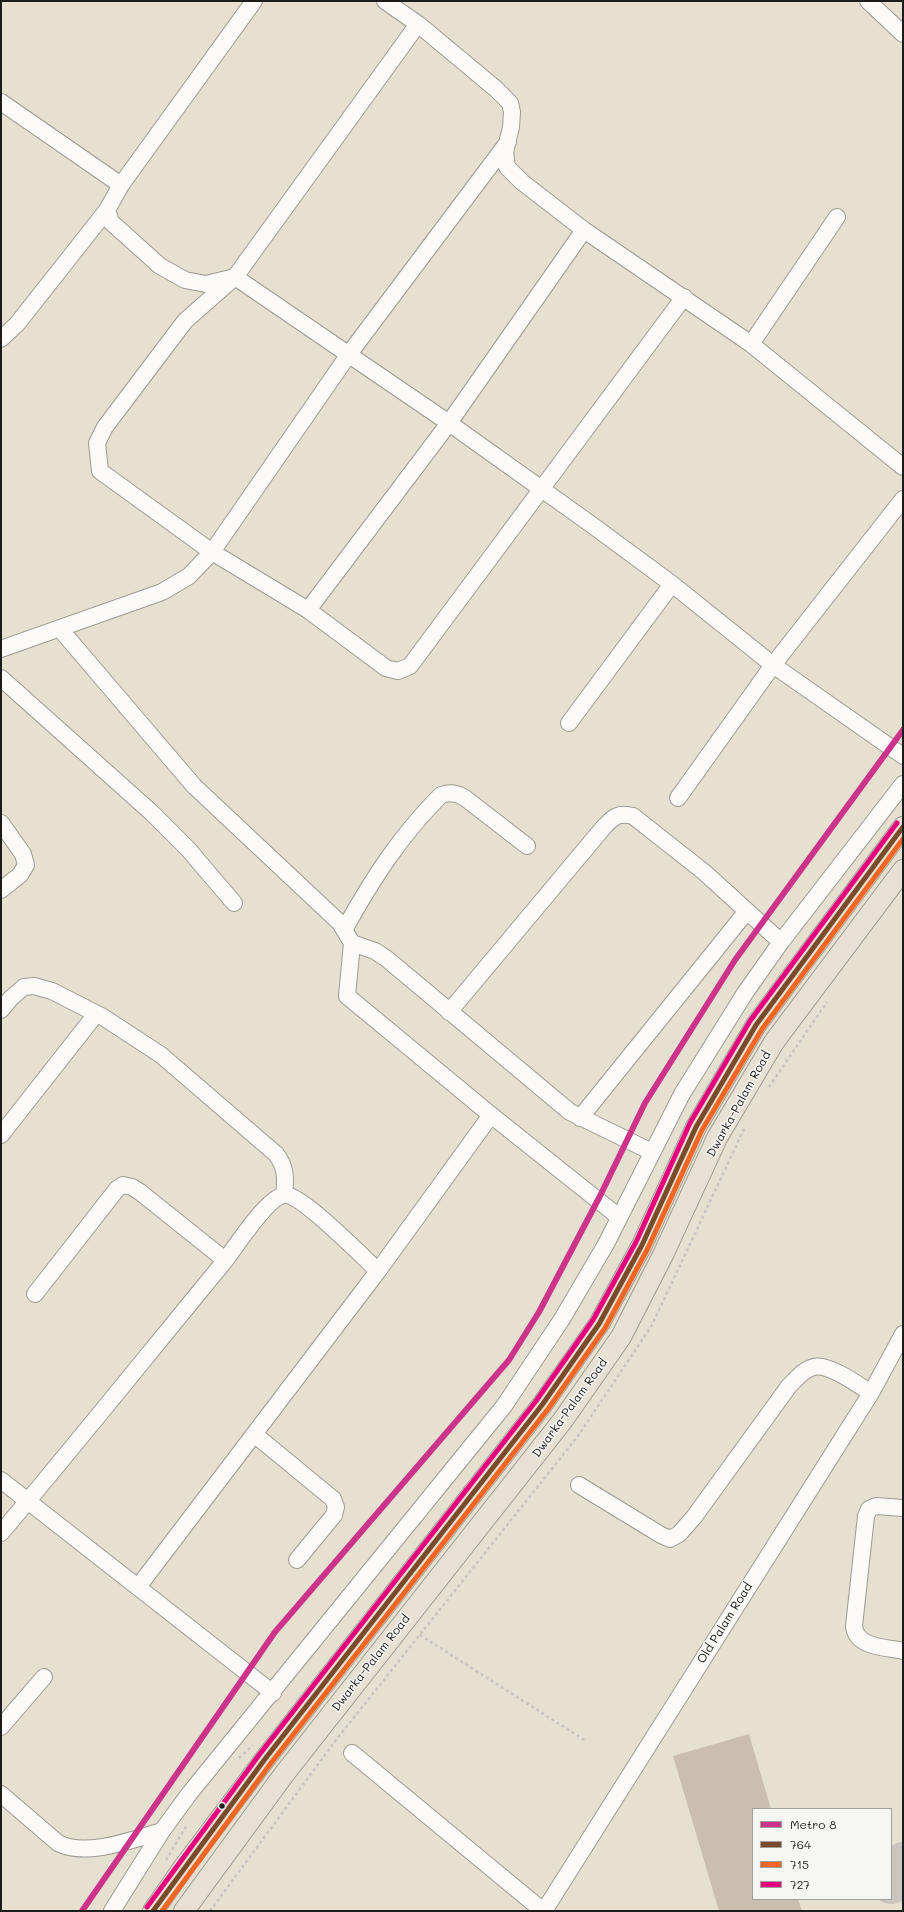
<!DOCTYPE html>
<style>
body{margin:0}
#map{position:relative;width:904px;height:1912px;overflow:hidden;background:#e6e0d1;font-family:Mali,sans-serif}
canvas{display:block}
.frame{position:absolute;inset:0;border:2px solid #1c1c1c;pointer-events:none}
.legend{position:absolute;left:752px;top:1808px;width:140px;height:92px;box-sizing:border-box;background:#f6f6f2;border:1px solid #9f9f9c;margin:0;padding:5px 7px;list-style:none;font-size:12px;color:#1c1c1c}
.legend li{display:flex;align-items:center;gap:8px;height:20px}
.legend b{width:20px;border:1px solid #9f9f9c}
</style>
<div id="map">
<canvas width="904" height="1912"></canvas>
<div class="frame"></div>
<ul class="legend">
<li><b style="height:5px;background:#cc338b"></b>Metro 8</li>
<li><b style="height:5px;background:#7a4b2a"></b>764</li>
<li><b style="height:5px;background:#f26522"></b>715</li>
<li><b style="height:5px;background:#e5007d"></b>727</li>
</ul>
</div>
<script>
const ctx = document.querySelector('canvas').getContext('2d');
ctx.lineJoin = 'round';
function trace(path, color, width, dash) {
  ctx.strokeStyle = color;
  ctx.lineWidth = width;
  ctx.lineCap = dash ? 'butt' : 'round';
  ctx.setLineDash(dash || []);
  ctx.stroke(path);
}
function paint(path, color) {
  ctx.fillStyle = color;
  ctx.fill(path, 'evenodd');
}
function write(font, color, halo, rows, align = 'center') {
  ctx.font = font + ' Mali,sans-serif';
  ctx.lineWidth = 3;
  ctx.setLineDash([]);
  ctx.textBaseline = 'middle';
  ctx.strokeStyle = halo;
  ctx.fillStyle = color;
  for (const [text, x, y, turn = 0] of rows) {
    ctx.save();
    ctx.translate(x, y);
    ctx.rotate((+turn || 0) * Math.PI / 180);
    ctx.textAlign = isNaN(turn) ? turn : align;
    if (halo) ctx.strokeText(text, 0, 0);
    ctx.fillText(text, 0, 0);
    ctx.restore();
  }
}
trace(new Path2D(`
 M891,1884L903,1862`), '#cac6be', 40);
paint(new Path2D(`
 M749,1734L771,1809H753V1899H798L802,1911H719L673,1756Z`), '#cabeae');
const minor = new Path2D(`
 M385,1L418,24L496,89L510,103L512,112L511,127L505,152L507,167L522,182L584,230L751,344L903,467
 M868,1L903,34
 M418,24L235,277L185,321L105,427L97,443L100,471L212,552L308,610L386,668L398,671L410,666L684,297
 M1,102L121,185L254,1
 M121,185L107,210L111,222L160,266L185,280L206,284L235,277L449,423L592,525L672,584L773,665L678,798
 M1,339L17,324L107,210
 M751,344L837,217
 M903,499L773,665L903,756
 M308,610L449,423L584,230
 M60,629L194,786L340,923L352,943L347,996L491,1115L619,1217
 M1,649L162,592L189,576L212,552L349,354L508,142
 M1,678L152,813L188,849L234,903
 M569,723L672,584
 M1,823L23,854L26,865L20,875L1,890
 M344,930C372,880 399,837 441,795C451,792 456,793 465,798L527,846
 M352,943L375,951L387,959L570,1112L652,1152
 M1,1010L11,998L24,987L34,986L52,991L103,1017L161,1055L276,1154C286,1167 286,1178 284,1195
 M449,1012L603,828C613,817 618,812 633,816L704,872L781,942
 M580,1118L747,911
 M1,1135L96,1014
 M35,1294L117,1189L123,1185L132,1187L140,1192L225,1260
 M254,1434L333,1499L336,1507L334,1515L297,1560
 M1,1480L273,1693
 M579,1485L661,1535L670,1539L679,1534L694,1517L789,1386C796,1379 804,1369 814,1367C828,1363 859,1385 871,1393
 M903,1508L876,1506L869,1509L866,1516L854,1626C856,1648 886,1647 903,1651
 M1,1533C76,1444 149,1353 224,1262C235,1248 269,1194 286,1195C303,1196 363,1257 378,1271
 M138,1587L378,1271L491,1115
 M1,1727L44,1677
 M352,1753L543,1911
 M1,1794L58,1843C86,1858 134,1839 162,1831
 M112,1911L162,1831L189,1794L504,1406L562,1319L606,1244L682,1094L745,993L781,942L903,784
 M544,1911L871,1393L903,1334`);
const major = new Path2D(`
 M153,1911L183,1868L265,1759L542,1405L599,1324L642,1245L696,1127L756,1025L903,827
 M184,1911L285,1773L563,1420L621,1337L663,1255L717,1138L774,1042L903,870`);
trace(minor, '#9d9a91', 18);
trace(major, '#9d9a91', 22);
trace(new Path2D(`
 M769,1087L827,1002
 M420,1635L586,1741
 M239,1758L253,1745
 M166,1860L187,1825
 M210,1911L336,1740L578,1436L652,1325L744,1129`), '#c6c4c1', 2.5, [3, 3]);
trace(minor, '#fbfaf8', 16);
trace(major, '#e7e1d4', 20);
trace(new Path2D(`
 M153,1911L265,1759L542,1405L599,1324L642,1245L696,1127L756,1025L903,827`), '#7a4b2a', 5);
trace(new Path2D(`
 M162,1911L271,1763L548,1409L605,1328L648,1248L702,1130L762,1029L903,839`), '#f26522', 5);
trace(new Path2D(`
 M147,1907L259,1755L536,1401L593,1320L636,1242L690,1123L750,1021L897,823`), '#e5007d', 5);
trace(new Path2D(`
 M82,1911L275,1632L509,1360L539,1312L600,1196L645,1103L735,960L903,730`), '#cc338b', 6);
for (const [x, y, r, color] of [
 [222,1806,3.5,"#1c1c1c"]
]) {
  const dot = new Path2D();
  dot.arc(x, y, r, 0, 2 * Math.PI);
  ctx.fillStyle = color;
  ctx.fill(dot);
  trace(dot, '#f6f6f2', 1.5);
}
write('12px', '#1c1c1c', '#f6f6f2', [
 ["Dwarka-Palam Road",739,1104,-61],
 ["Dwarka-Palam Road",570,1408,-54],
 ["Old Palam Road",725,1623,-58],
 ["Dwarka-Palam Road",371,1663,-52]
]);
</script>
